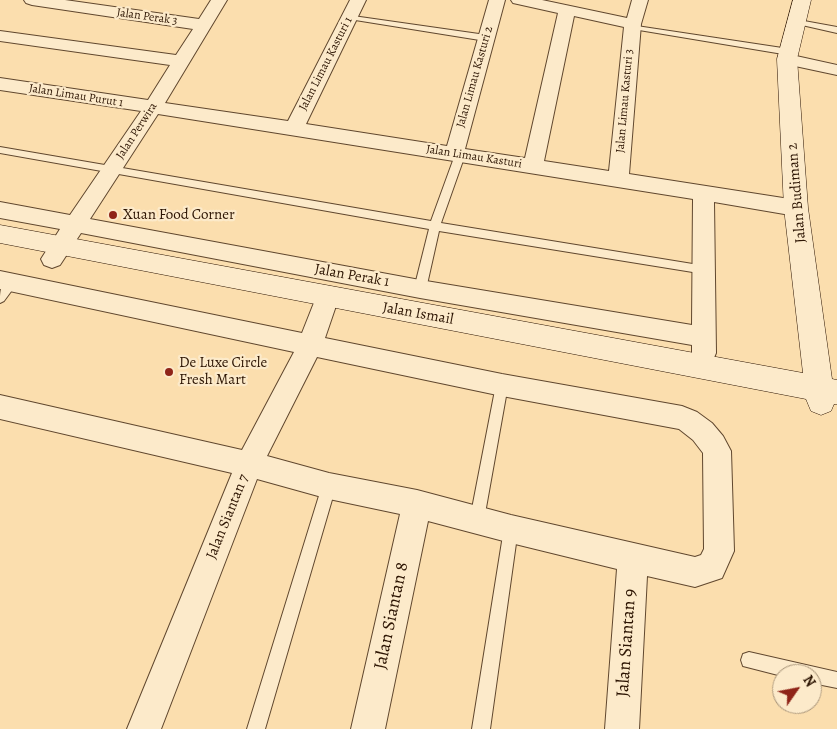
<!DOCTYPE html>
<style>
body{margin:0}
#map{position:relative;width:837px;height:729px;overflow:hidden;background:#fbdeae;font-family:Alegreya,serif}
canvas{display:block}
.north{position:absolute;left:772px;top:664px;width:50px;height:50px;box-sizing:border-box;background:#fceaca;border:1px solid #a9957a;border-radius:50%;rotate:57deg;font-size:14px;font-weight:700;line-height:20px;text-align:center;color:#2d1503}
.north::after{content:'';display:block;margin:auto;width:18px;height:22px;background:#8f2418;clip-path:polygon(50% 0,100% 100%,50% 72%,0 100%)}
</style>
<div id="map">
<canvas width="837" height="729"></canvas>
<div class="north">N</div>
</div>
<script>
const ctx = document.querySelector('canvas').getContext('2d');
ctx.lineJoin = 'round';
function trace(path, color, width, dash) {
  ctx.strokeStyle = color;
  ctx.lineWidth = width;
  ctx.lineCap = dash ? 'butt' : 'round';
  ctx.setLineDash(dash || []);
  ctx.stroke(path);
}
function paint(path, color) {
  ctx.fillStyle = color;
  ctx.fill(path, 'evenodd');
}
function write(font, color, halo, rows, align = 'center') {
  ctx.font = font + ' Alegreya,serif';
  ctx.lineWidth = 4.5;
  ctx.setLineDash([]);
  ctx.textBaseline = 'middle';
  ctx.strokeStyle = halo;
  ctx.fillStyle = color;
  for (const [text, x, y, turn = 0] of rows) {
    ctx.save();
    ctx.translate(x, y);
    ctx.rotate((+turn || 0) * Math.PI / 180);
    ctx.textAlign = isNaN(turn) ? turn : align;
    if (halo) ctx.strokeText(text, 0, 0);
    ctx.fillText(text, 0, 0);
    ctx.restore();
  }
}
const lane = new Path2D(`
 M346,15L486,35L490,38L486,41L349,19L345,17Z
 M793,19L837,27V33L793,23Z
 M630,25L789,49L793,52L789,55L633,29H630Z
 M0,147L431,221L455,155L460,152L465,155L441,223L705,266L711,270L705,274L439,231L426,289L420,294L414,289L429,229L0,153Z
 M12,277L18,282L4,301L0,303C0,292 0,281 12,277Z
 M502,379L507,381L508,385L484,519L482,524L477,526L472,524L470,519L496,385L497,381Z
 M329,479L334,481L336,486L265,729H247L322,486L324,481Z
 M511,522L516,524L518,529L490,729H472L504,529L506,524Z
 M749,652L837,672V688L812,683V674H782V676L743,666L741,660L743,654Z`);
const street = new Path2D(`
 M24,0H65L199,19L211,0H227L165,103L288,121L350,0H366L306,124L447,146L489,0H505L465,149L525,158L558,13L513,3L511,0H542L627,18L632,0H648L641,24L629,174L796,200L803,203L807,208L803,213L796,216L714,202L716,353L713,360L704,363L695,360L692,353V345L420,298L81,233L60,265L52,268L44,265L41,259L60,229L0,218V202L70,215L141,111L0,90V78L148,100L170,65L0,41V31L176,55L193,29L32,5L26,3ZM574,16L624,27L609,171L544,161ZM158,114L693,199L692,325L420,280L90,219Z
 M787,54L837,65V75L781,63L778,59L781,55Z
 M0,271L302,333L319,290L327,288L335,290L339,297L325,338L502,374L682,406L697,412L712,423L723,436L731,451L734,551L722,578L695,587L647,576L639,729H605L617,569L511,543L428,521L385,729H351L400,514L329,499L257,479L161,729H127L232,473L0,419V395L242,450L294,352L0,289ZM317,357L502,396L679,429L693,440L703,453L704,549L701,555L695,557L511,515L417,490L329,473L267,456Z`);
const secondary = new Path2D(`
 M793,0H811L797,59L808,208L832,379L837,380V404H834L831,411L821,415L811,411L806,399L0,243V225L803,373L784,208L777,59Z`);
trace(lane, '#60472e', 2);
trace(street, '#60472e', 2);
trace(secondary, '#2d1503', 1);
paint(lane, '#fceaca');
paint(street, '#fceaca');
paint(secondary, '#fceaca');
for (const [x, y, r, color] of [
 [113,215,5,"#8f2418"],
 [169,372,5,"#8f2418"]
]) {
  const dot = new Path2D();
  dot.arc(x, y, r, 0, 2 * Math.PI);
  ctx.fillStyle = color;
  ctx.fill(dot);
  trace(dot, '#fceaca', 2);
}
write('12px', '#2d1503', '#fceaca', [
 ["Jalan Perak 3",147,17,8],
 ["Jalan Limau Kasturi 1",326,64,-63],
 ["Jalan Limau Kasturi 2",475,77,-74],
 ["Jalan Limau Purut 1",76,96,9],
 ["Jalan Limau Kasturi 3",625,101,-85],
 ["Jalan Perwira",137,131,-57],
 ["Jalan Limau Kasturi",474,157,9]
]);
write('15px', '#2d1503', '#fceaca', [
 ["Jalan Budiman 2",797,193,-95],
 ["Jalan Perak 1",352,276,10],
 ["Jalan Ismail",418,314,10],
 ["Jalan Siantan 7",228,517,-68]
]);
write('15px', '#2d1503', '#fceaca', [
 ["Xuan Food Corner",123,215],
 ["De Luxe Circle",179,363],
 ["Fresh Mart",179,380]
], 'left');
write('18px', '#2d1503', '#fceaca', [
 ["Jalan Siantan 8",392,616,-78],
 ["Jalan Siantan 9",627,643,-86]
]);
</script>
